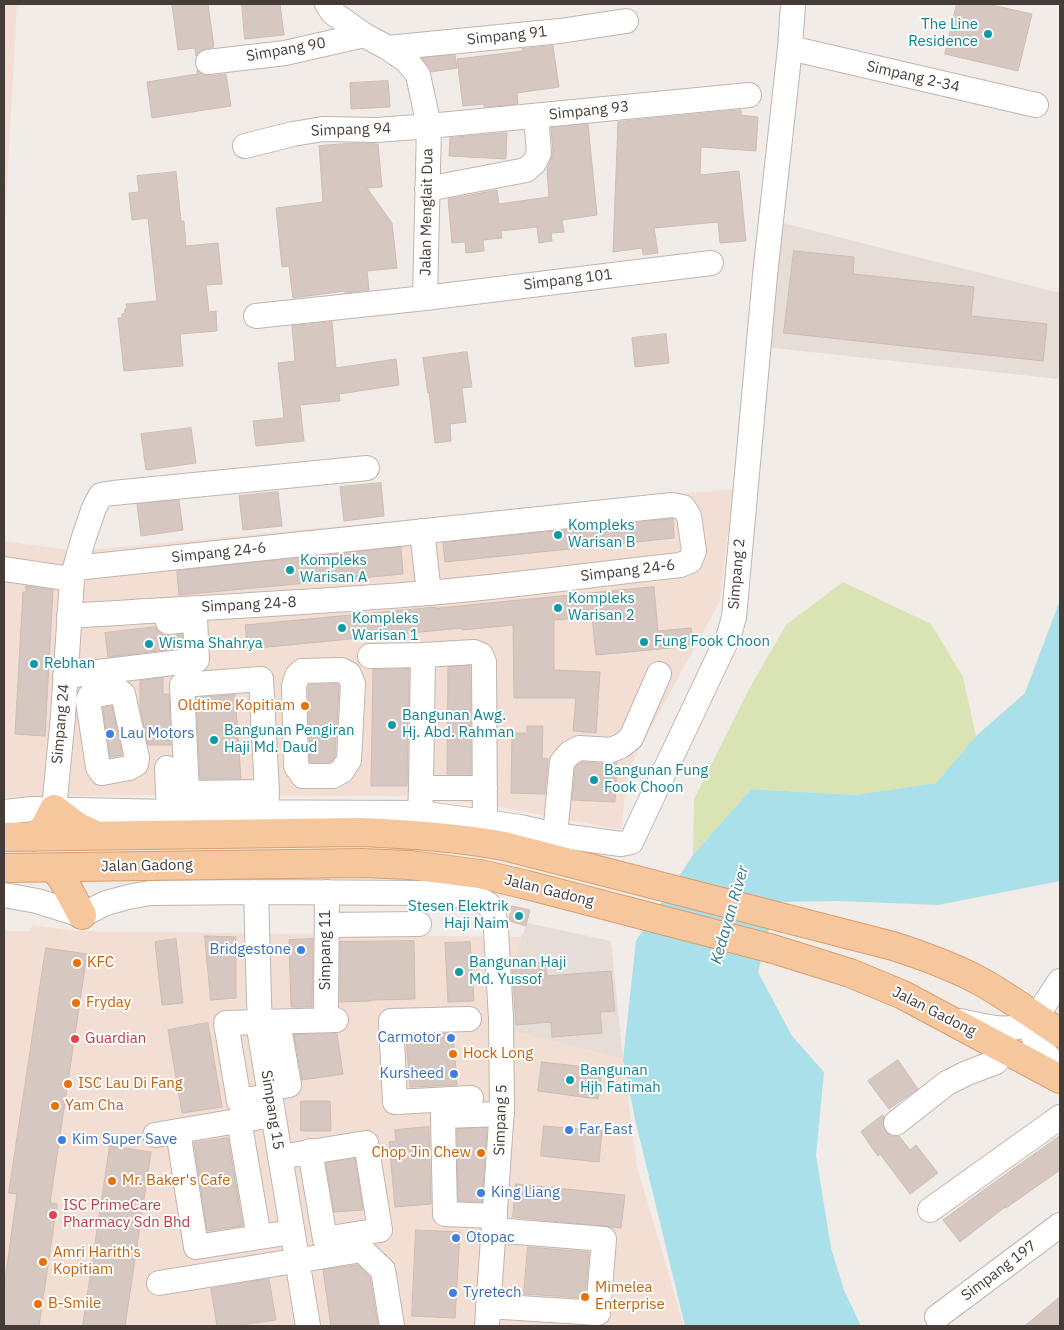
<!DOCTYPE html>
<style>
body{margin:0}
#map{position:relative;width:1064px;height:1330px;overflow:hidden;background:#f2ece8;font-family:"IBM Plex Sans",sans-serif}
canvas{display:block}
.frame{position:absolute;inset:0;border:5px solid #453c37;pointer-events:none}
</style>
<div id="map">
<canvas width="1064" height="1330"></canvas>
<div class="frame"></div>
</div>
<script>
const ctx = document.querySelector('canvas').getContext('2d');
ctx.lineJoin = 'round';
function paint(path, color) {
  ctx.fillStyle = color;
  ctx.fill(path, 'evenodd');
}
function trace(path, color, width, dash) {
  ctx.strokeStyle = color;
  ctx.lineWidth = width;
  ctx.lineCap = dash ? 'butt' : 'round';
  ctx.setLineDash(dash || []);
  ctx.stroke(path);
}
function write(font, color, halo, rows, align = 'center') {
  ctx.font = font + ' "IBM Plex Sans",sans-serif';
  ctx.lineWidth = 4;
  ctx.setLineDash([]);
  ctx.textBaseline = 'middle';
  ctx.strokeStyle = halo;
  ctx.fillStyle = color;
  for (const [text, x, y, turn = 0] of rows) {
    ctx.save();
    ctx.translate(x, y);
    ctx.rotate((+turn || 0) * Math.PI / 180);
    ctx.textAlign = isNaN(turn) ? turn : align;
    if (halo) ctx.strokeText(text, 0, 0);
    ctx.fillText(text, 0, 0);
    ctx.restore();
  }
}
paint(new Path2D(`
 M779,222L1060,293V359L1058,379L765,347Z
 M528,923L611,941L623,1059L512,1031L508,956H517L521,937Z`), '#e6ddd6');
paint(new Path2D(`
 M4,4H17L4,239Z
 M733,489L720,601L628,770L621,830L505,808L421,796H190L146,795L4,797V541L77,551Z
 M32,925L76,931L521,937L517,957L508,956L512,1031L623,1059L637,1167L684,1326H4V931H31Z`), '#f3ded4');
paint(new Path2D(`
 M843,582L931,624L963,677L976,736L936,783L854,795L751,789L693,855L694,799L749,689L786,625Z`), '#dae3b4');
paint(new Path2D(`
 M1060,600V881L938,905L838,901L776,902L758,972L792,1036L824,1072L816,1155L831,1248L844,1290L861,1326H685L635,1119L623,1060L636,941L693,855L751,789L854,795L936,783L976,736L1025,693Z`), '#a9e0ea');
const building = new Path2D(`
 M182,4H208L214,47L200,51L196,56L195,48L178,50L172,5Z
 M242,4H280L284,35L245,39Z
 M957,4H987L1032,14L1018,71L945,54Z
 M553,46L559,87L517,93L518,104L484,107V104L463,106L457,59L523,51L522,49Z
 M455,55L457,68L431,72L422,58Z
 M197,70L202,74L209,76L226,74L231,106L152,118L147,82L197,74Z
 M388,81L390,107L351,109L350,83Z
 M741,110V115L758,117L756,151L701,147L700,175L739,171L746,241L720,243L718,222L654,228L658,253L643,255L642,248L613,252L618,122Z
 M588,124L597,215L562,220L564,232L551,233L552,241L539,243L537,227L501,231L502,238L483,240L484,251L466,253L465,242L452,243L448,199L497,190L499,204L549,197L547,169L551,159L553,152L551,128Z
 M502,133H507L506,159L449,156L450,138Z
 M356,143L378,144L382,187L367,188L392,223L397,268L367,271L369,290L345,293V291L293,298L289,266L282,267L276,208L323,202L319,146Z
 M176,172L181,221H184L186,246L218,243L222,284L206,285L209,312L216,311L217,331L180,334L183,366L124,371L118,318H122V314L125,313V309H127L126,304L157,301L148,218L132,220L129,193L139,192L137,176Z
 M794,251L854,257L853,274L974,287L971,316L1047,324L1043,361L784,333Z
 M332,322L336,368L396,359L399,385L339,394L340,401L300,405L304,441L256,446L253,421L284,418L278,363L295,361L292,326Z
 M666,334L669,363L635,367L632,338Z
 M467,352L472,387L462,388L466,422L450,424L451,441L435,443L429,392L428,393L423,358Z
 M191,428L196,463L146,470L141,434Z
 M381,483L384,516L344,521L340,487Z
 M278,492L282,526L243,530L239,496Z
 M179,500L183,530L141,536L137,504Z
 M673,519L674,538L445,562L443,543Z
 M401,547L403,574L179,595L177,571Z
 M26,586L53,590L45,736L15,734L23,592H26Z
 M654,587L658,631L691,628L693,646L596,655L592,617L554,620V670L600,672L596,733L573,731L576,698H514L513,625L462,630V628L248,649L245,625L436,607V608Z
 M156,627L157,630L163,635L170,636L182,634L183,648L108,657L105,633Z
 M470,666L471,774H447L448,667Z
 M409,669L407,786H371L373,670Z
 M163,678V694H169L171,745H148L140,707V681Z
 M338,684L339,686L335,756L332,761L329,762H310L308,688L309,685Z
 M235,695L241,779H200L196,698Z
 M112,706L122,755L110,757L103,708Z
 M527,726H543L542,758L548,759L545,794L511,793L512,733H527Z
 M582,762L610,764L617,762L615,802L572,800L575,768Z
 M512,906L530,910L526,926L509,921Z
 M205,936L236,937V998L211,1000Z
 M176,939L183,1003L162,1005L155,942Z
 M313,939L312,1007H291L289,940Z
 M414,941L415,999L371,1000V1001L340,1002V942Z
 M470,942L474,1001L448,1002L445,943Z
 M46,948L87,954L50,1203L57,1204L39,1326H4V1287L17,1194L9,1193Z
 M545,962L547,976L611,971L615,1011L600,1012L602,1033L552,1037L551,1022L516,1025L512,965Z
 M208,1023L222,1107L182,1113L168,1030Z
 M453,1033L457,1085L410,1087L406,1036Z
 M337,1034L343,1074L302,1080L294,1035Z
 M898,1060L918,1089L889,1109L868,1081Z
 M542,1062L602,1069L598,1099L538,1091Z
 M301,1101H330L331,1131H301Z
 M883,1115L884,1117L883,1125L886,1132L891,1136H899L910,1150L916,1145L938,1173L910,1194L880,1154L878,1156L861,1132Z
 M544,1126L602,1131L599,1162L541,1156Z
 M429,1127L431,1204L395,1207L389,1142L396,1141L395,1130Z
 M487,1128L482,1202L458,1201L457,1129Z
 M1060,1136V1170L1006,1208L1005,1207L960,1242L943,1220L981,1192Z
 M228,1138L243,1226L207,1231L194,1143Z
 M110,1146L151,1152L125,1326H83Z
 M355,1159L363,1210L334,1212L326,1163Z
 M516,1184L625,1195L621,1228L513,1217Z
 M416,1230L460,1232L455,1318L412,1316Z
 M528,1247L589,1252L585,1298L524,1294Z
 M358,1265L370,1277L378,1326H331L323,1270Z
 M269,1279L276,1320L234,1326H217L211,1289Z
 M1060,1297V1326H1025Z`);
paint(building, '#d6c8c1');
trace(building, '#cdbcb2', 1);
const minor = new Path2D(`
 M327,4L333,13L364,35L388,48L407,61L418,75L429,126L425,298
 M388,48L560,31L626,21
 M790,48L1036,105
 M208,62L285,53L364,35
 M245,146L293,134L323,129L377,130L429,126L749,95
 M427,189L526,170L534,163L539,153L536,116
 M256,316L425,298L711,263
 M422,531L429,593
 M4,569L72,579
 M69,616C188,608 308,603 428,593C512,586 596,574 680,565L690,561L694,551L689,516L683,507L672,505L75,568
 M370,656L423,655L474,652L481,655L484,662L485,822
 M341,670L349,674L353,684L349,760L342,771L333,776H303L296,766L294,686L297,676L302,671Z
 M65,676L197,660L195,619L168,622
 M119,691L123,694L137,758L136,764L129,768L102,773L98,767L88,701L90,696Z
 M167,768L169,812
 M421,788H485
 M54,809L63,716L72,579L83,540L94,508L101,495L113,493L367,468
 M4,812L32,809L169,812L420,813L520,827L555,835L621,844L631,842L729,635L734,617L765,275L790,48L793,4
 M266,812L267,792L261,679L182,685L187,793L267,792
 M420,813L421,788L423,655
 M555,835L562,762L570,753L579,748L611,750L621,746L631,738L659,674
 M256,892L260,1034L308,1326
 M4,895L37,901L82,915L106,903L128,897L150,893L256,892L426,893L455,895L481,900L489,905L494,914L496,930L501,1019L502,1108L487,1326
 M327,925L419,924
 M326,1008L327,892
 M1035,1017L1033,1031L1034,1039L1060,1072
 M469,1019L391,1021L395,1102L471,1098
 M960,1021C985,1026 1014,1037 1035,1017C1043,1008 1053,991 1060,981
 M268,1089L289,1085L278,1022
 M270,1096L239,1101L226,1023L336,1020
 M239,1120L259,1237
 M896,1123L947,1083L967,1073L996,1062L1005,1050
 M178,1131L196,1247L292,1232
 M155,1135L272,1115
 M310,1151L325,1239
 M280,1157L366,1143L380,1230L331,1238
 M930,1210L1060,1117
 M495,1216L445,1214L443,1116L502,1114
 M159,1283L362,1250L383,1270L392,1326
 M488,1306L598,1313L604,1239L494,1230
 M937,1317L1060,1225`);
const major = new Path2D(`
 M4,837L360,832C409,834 456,837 504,846L893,946C921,955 949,965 976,979C1005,994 1032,1015 1060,1033
 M33,837L44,828L54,809L78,827L96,835
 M4,868L362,863L411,865L480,874L527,885L773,949L850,973L903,995L1060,1079
 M53,868L62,878L82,915`);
trace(minor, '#c0b5ae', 26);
trace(major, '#da9e6e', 30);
trace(minor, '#fff', 24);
trace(major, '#f6c69d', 28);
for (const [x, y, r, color] of [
 [988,34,5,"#0f9aa8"],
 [558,535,5,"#0f9aa8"],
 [290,570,5,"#0f9aa8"],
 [558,608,5,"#0f9aa8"],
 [342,628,5,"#0f9aa8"],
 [644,642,5,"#0f9aa8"],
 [149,644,5,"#0f9aa8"],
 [34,664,5,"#0f9aa8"],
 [305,706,5,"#e8710a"],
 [392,725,5,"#0f9aa8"],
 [110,734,5,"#3f7fe0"],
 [214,740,5,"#0f9aa8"],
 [594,780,5,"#0f9aa8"],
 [519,916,5,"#0f9aa8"],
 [301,950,5,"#3f7fe0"],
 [77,963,5,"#e8710a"],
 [459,972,5,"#0f9aa8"],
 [76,1003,5,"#e8710a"],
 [451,1038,5,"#3f7fe0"],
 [75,1039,5,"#e0444e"],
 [453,1054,5,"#e8710a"],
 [454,1074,5,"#3f7fe0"],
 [570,1080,5,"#0f9aa8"],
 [68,1084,5,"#e8710a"],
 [55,1106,5,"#e8710a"],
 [569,1130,5,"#3f7fe0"],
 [62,1140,5,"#3f7fe0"],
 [481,1153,5,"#e8710a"],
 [112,1181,5,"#e8710a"],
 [481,1193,5,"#3f7fe0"],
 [53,1215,5,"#e0444e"],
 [456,1238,5,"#3f7fe0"],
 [43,1262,5,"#e8710a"],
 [453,1293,5,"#3f7fe0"],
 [585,1297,5,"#e8710a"],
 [38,1304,5,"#e8710a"]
]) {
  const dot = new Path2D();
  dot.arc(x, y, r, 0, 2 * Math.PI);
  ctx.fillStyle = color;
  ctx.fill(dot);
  trace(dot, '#fff', 2);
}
write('15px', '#0d838f', '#fff', [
 ["The Line",978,25,"right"],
 ["Residence",978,42,"right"],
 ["Kompleks",568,526],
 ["Warisan B",568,543],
 ["Kompleks",300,561],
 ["Warisan A",300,578],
 ["Kompleks",568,599],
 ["Warisan 2",568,616],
 ["Kompleks",352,619],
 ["Warisan 1",352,636],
 ["Fung Fook Choon",654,642],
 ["Wisma Shahrya",159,644],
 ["Rebhan",44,664],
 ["Bangunan Awg.",402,716],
 ["Hj. Abd. Rahman",402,733],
 ["Bangunan Pengiran",224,731],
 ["Haji Md. Daud",224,748],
 ["Bangunan Fung",604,771],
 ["Fook Choon",604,788],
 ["Stesen Elektrik",509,907,"right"],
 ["Haji Naim",509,924,"right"],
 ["Bangunan Haji",469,963],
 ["Md. Yussof",469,980],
 ["Bangunan",580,1071],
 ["Hjh Fatimah",580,1088]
], 'left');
write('15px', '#453c37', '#fff', [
 ["Simpang 91",507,36,-6],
 ["Simpang 90",286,50,-10],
 ["Simpang 2-34",913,77,13],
 ["Simpang 93",589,111,-6],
 ["Simpang 94",351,130,-2],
 ["Jalan Menglait Dua",427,212,-89],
 ["Simpang 101",568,280,-7],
 ["Simpang 24-6",219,553,-6],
 ["Simpang 24-6",628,571,-7],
 ["Simpang 2",737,574,-85],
 ["Simpang 24-8",249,605,-3],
 ["Simpang 24",61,724,-85],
 ["Jalan Gadong",147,866,-1],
 ["Jalan Gadong",549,891,14],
 ["Simpang 11",326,950,-90],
 ["Jalan Gadong",934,1012,27],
 ["Simpang 15",272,1110,81],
 ["Simpang 5",501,1120,-88],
 ["Simpang 197",999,1271,-37]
]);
write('15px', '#c56008', '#fff', [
 ["Oldtime Kopitiam",295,706,"right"],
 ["KFC",87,963],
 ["Fryday",86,1003],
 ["Hock Long",463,1054],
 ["ISC Lau Di Fang",78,1084],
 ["Yam Cha",65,1106],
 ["Chop Jin Chew",471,1153,"right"],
 ["Mr. Baker's Cafe",122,1181],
 ["Amri Harith's",53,1253],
 ["Kopitiam",53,1270],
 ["Mimelea",595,1288],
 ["Enterprise",595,1305],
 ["B-Smile",48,1304]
], 'left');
write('15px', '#366cbe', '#fff', [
 ["Lau Motors",120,734],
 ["Bridgestone",291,950,"right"],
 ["Carmotor",441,1038,"right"],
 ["Kursheed",444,1074,"right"],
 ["Far East",579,1130],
 ["Kim Super Save",72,1140],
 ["King Liang",491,1193],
 ["Otopac",466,1238],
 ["Tyretech",463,1293]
], 'left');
write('15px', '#be3a42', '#fff', [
 ["Guardian",85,1039],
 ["ISC PrimeCare",63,1206],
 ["Pharmacy Sdn Bhd",63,1223]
], 'left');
write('italic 16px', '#317b8a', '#fff', [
 ["Kedayan River",730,915,-74]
]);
</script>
